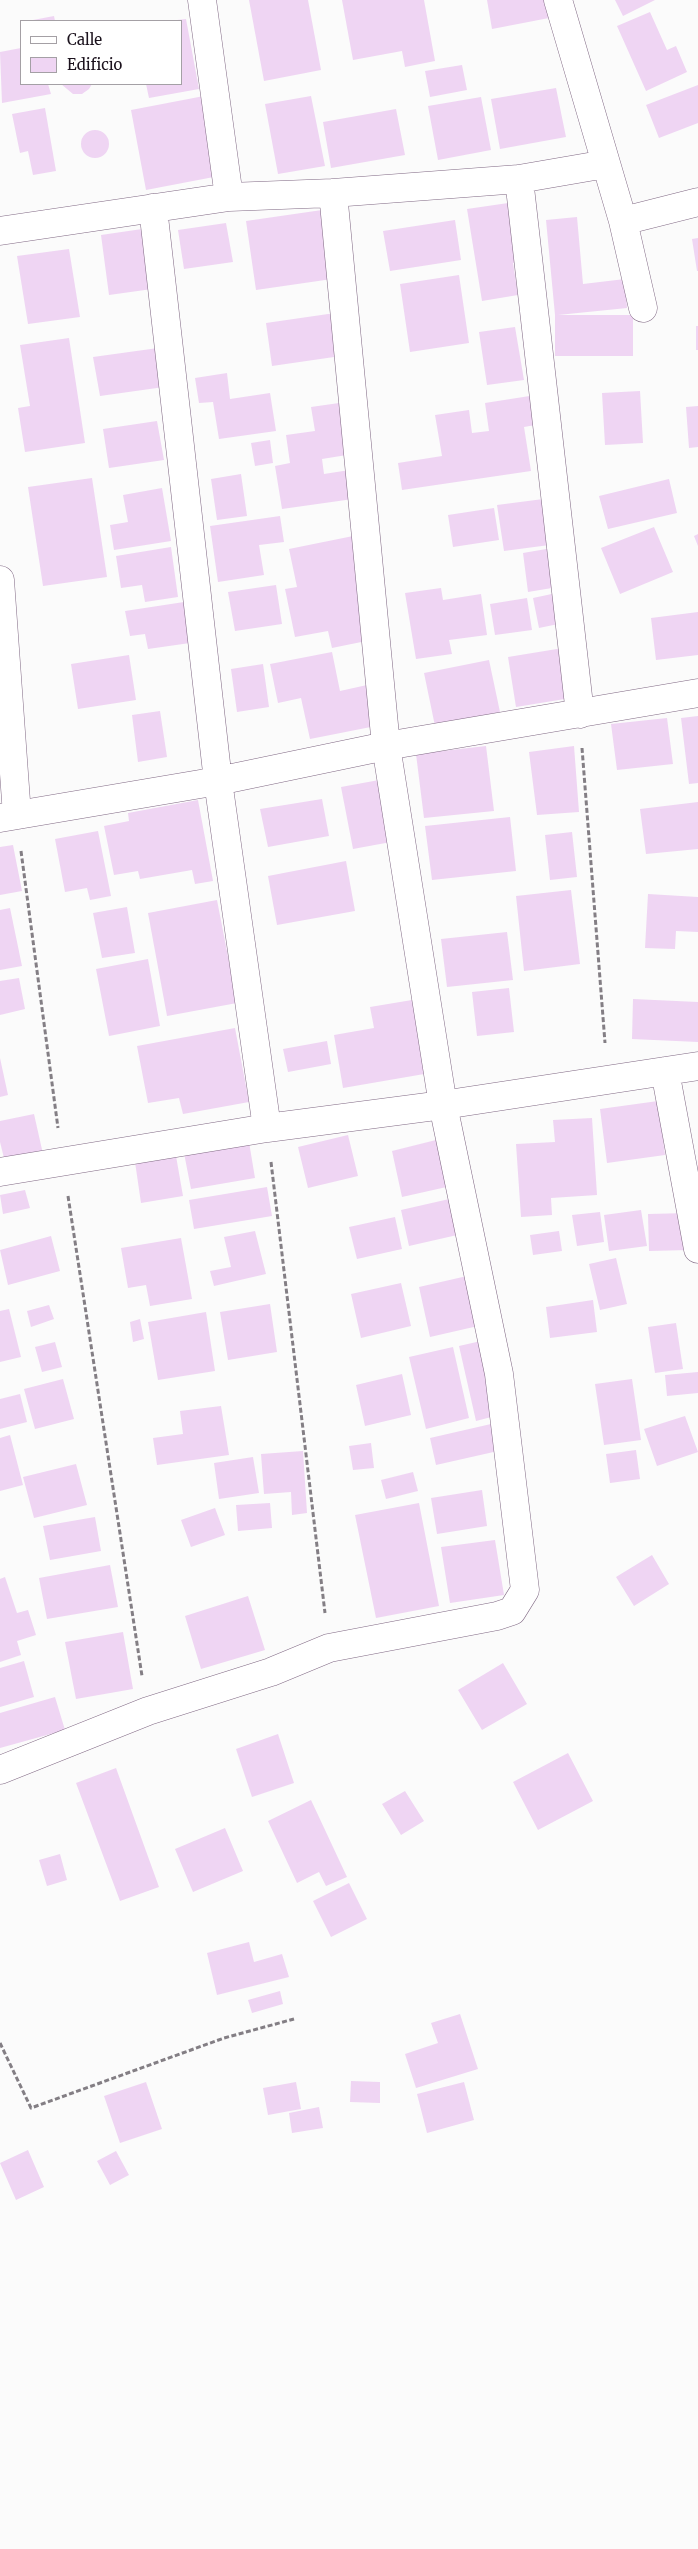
<!DOCTYPE html>
<style>
body{margin:0}
#map{position:relative;width:698px;height:2549px;overflow:hidden;background:#fbfbfb;font-family:Merriweather,serif}
canvas{display:block}
.legend{position:absolute;left:20px;top:20px;width:162px;height:65px;box-sizing:border-box;background:#fff;border:1px solid #a4a0a5;margin:0;padding:6px 9px;list-style:none;font-size:15px;color:#1b121d}
.legend li{display:flex;align-items:center;gap:10px;height:25px}
.legend b{width:25px;border:1px solid #a4a0a5}
</style>
<div id="map">
<canvas width="698" height="2549"></canvas>
<ul class="legend">
<li><b style="height:6px;background:#fff"></b>Calle</li>
<li><b style="height:14px;background:#efd5f3"></b>Edificio</li>
</ul>
</div>
<script>
const ctx = document.querySelector('canvas').getContext('2d');
ctx.lineJoin = 'round';
function paint(path, color) {
  ctx.fillStyle = color;
  ctx.fill(path, 'evenodd');
}
function trace(path, color, width, dash) {
  ctx.strokeStyle = color;
  ctx.lineWidth = width;
  ctx.lineCap = dash ? 'butt' : 'round';
  ctx.setLineDash(dash || []);
  ctx.stroke(path);
}
paint(new Path2D(`
 M249,0H308L321,70L264,81Z
 M342,0H424L435,61L405,67L402,51L353,60Z
 M487,0H545L549,18L492,29Z
 M615,0H655L623,16Z
 M650,12L667,50L676,46L687,72L646,91L617,26Z
 M54,16L55,21H33V20Z
 M186,19L199,89L149,98L146,84H181V21L177,20Z
 M21,48V84H48L51,94L2,103L0,52Z
 M462,65L467,90L430,97L425,71Z
 M61,84H92L89,89L82,94H73Z
 M698,85V123L659,138L646,105Z
 M556,88L566,137L500,149L491,99Z
 M204,96L219,176L146,190L131,110Z
 M311,96L325,166L278,174L265,104Z
 M481,97L491,150L438,160L428,106Z
 M45,108L56,171L33,175L28,151L20,153L12,114Z
 M396,109L405,155L331,168L323,122Z
 M81 144a14 14 0 1 1 28 0a14 14 0 1 1-28 0Z
 M515,202L525,262L513,263L518,295L482,301L467,209Z
 M322,210L332,279L256,290L246,221Z
 M577,217L583,284L625,279L627,308L558,315H633V356H555V315L546,220Z
 M455,220L461,260L390,271L383,231Z
 M226,223L233,262L184,269L178,230Z
 M142,229L152,289L109,295L101,235Z
 M698,238V271H697L692,239Z
 M69,249L80,317L28,324L17,256Z
 M459,275L469,343L410,352L400,284Z
 M335,313L341,356L272,366L266,323Z
 M696,326H698V350H696Z
 M515,327L524,380L487,385L479,332Z
 M69,338L85,443L25,452L18,408L30,406L20,345Z
 M158,348L164,387L100,396L93,357Z
 M227,373L230,399L270,393L276,431L219,439L213,402L199,403L195,378Z
 M640,391L643,443L605,445L602,393Z
 M536,395L541,424L524,427L531,471L402,490L398,463L442,456L435,415L469,410L472,433L489,431L485,403Z
 M346,402L353,454L322,459L324,474L356,469L360,498L282,509L275,466L290,463L286,435L315,431L311,407Z
 M698,406V447L689,448L686,407Z
 M157,421L164,460L109,468L103,429Z
 M270,440L273,463L255,466L251,443Z
 M241,474L247,516L217,520L211,479Z
 M92,478L107,577L43,586L28,487Z
 M669,479L677,513L608,529L599,496Z
 M162,488L171,541L114,550L110,525L128,522L123,495Z
 M551,498L557,544L504,551L497,505Z
 M494,508L499,540L453,547L448,515Z
 M280,516L284,542L259,545L264,575L218,582L210,526Z
 M654,527L673,572L620,594L601,548Z
 M698,534V546L694,536Z
 M358,535L371,640L332,648L328,631L295,637L285,589L297,587L289,549Z
 M171,547L178,597L145,602L142,585L121,588L116,556Z
 M558,547L564,586L528,592L523,553Z
 M276,585L282,624L235,631L228,592Z
 M441,588L443,600L481,594L487,635L449,640L452,654L416,659L405,593Z
 M561,592L568,622L539,628L533,598Z
 M527,598L532,630L495,635L490,604Z
 M184,602L190,643L148,649L145,634L130,636L125,611Z
 M698,612V655L656,660L651,618Z
 M563,648L571,698L516,707L508,657Z
 M332,652L340,691L376,683L381,725L310,739L301,698L278,703L270,664Z
 M129,655L136,700L78,709L71,664Z
 M489,660L500,712L435,726L424,673Z
 M263,664L269,707L237,712L231,669Z
 M160,711L167,757L138,762L132,715Z
 M698,716V783L689,784L681,718Z
 M667,718L673,764L617,770L611,724Z
 M486,746L494,811L424,818L416,754Z
 M574,746L579,812L537,815L529,752Z
 M379,780L391,842L353,849L341,787Z
 M322,799L329,836L268,847L260,809Z
 M198,800L213,881L195,884L192,870L140,879L138,871L114,875L104,826L129,821L128,813Z
 M698,802V849L646,854L640,809Z
 M510,817L516,871L432,880L425,826Z
 M98,831L111,896L90,900L87,888L65,892L55,839Z
 M572,832L577,877L550,880L545,835Z
 M13,845L22,891L0,895V847Z
 M346,861L355,911L277,925L268,876Z
 M571,890L580,964L524,971L516,896Z
 M648,894L698,897V932L676,931L675,949L645,948Z
 M217,900L237,1003L167,1016L148,913Z
 M127,907L135,953L102,958L93,913Z
 M10,908L22,966L0,970V910Z
 M507,932L513,980L447,987L441,939Z
 M148,959L160,1026L109,1036L96,969Z
 M19,978L25,1009L0,1015V981Z
 M509,988L514,1032L477,1036L472,992Z
 M418,999L430,1073L343,1088L334,1035L374,1028L370,1007Z
 M633,999L698,1002V1042L632,1039Z
 M235,1028L249,1102L183,1114L179,1098L148,1103L137,1046Z
 M327,1041L331,1064L288,1072L283,1049Z
 M0,1058L8,1095L0,1097Z
 M658,1101L665,1155L607,1163L600,1109Z
 M34,1114L43,1154L5,1162L0,1142V1121Z
 M592,1118L597,1195L551,1198L552,1215L521,1217L516,1144L555,1142L553,1120Z
 M348,1135L358,1176L308,1188L298,1147Z
 M440,1139L451,1186L402,1197L392,1151Z
 M249,1142L255,1178L191,1189L184,1153Z
 M176,1156L183,1196L141,1203L135,1162Z
 M267,1187L272,1216L194,1229L189,1200Z
 M25,1190L30,1208L3,1214L0,1195Z
 M458,1197L466,1233L409,1246L401,1210Z
 M641,1210L647,1246L609,1251L604,1215Z
 M600,1212L604,1242L577,1246L572,1215Z
 M688,1213L689,1250L649,1251L648,1214Z
 M395,1217L402,1249L357,1259L349,1227Z
 M255,1231L266,1274L214,1286L210,1271L231,1267L224,1237Z
 M559,1231L562,1251L533,1255L530,1235Z
 M51,1236L60,1271L8,1285L0,1250Z
 M181,1238L192,1299L150,1306L146,1285L128,1288L121,1248Z
 M616,1258L627,1304L600,1310L589,1264Z
 M467,1276L478,1326L430,1337L419,1287Z
 M401,1283L411,1326L361,1338L351,1294Z
 M593,1300L597,1332L550,1338L546,1307Z
 M270,1304L277,1352L228,1360L220,1312Z
 M49,1305L54,1319L31,1327L27,1311Z
 M9,1309L21,1357L0,1362V1311Z
 M206,1312L215,1371L158,1380L148,1322Z
 M140,1319L144,1339L133,1342L130,1322Z
 M676,1323L683,1369L655,1373L648,1327Z
 M481,1341L499,1415L476,1421L459,1346Z
 M55,1342L62,1367L42,1372L35,1347Z
 M453,1347L469,1418L426,1429L409,1357Z
 M698,1372V1393L667,1396L665,1375Z
 M402,1374L411,1415L365,1426L356,1385Z
 M63,1379L74,1419L35,1429L24,1389Z
 M632,1379L641,1440L604,1445L595,1384Z
 M20,1394L27,1422L0,1429V1399Z
 M221,1406L229,1455L157,1465L153,1438L183,1434L180,1411Z
 M685,1416L698,1452L657,1466L644,1429Z
 M491,1424L498,1451L436,1465L430,1438Z
 M10,1435L23,1485L0,1491V1438Z
 M371,1443L374,1468L353,1470L349,1446Z
 M636,1450L640,1479L610,1483L606,1454Z
 M303,1451L307,1513L292,1515L291,1492L264,1494L261,1454Z
 M253,1457L259,1493L219,1499L214,1463Z
 M76,1464L87,1505L34,1518L23,1477Z
 M413,1472L418,1491L386,1499L381,1480Z
 M482,1490L487,1526L437,1534L431,1498Z
 M270,1503L272,1528L238,1531L236,1505Z
 M419,1503L439,1606L376,1618L355,1515Z
 M215,1508L225,1535L191,1547L181,1520Z
 M95,1517L101,1551L50,1560L43,1526Z
 M495,1540L504,1595L450,1603L441,1547Z
 M652,1555L669,1584L634,1606L616,1577Z
 M110,1565L118,1607L47,1619L39,1578Z
 M5,1577L17,1613L28,1610L36,1635L17,1641L21,1655L0,1662V1579Z
 M248,1596L265,1650L201,1669L185,1616Z
 M123,1632L133,1689L76,1699L65,1642Z
 M24,1661L34,1697L0,1707V1668Z
 M503,1663L527,1704L482,1730L458,1690Z
 M55,1697L65,1730L0,1748V1713Z
 M278,1734L294,1783L252,1797L236,1749Z
 M568,1753L593,1801L538,1830L513,1782Z
 M116,1768L159,1887L120,1901L76,1783Z
 M405,1791L424,1821L401,1835L382,1804Z
 M311,1800L347,1877L326,1886L319,1872L297,1883L268,1821Z
 M225,1828L243,1871L193,1892L175,1849Z
 M60,1854L67,1880L47,1886L39,1860Z
 M349,1883L367,1919L331,1937L313,1901Z
 M249,1942L254,1962L282,1954L289,1977L217,1995L207,1953Z
 M280,1991L283,2004L252,2013L248,2000Z
 M460,2014L478,2069L416,2088L405,2054L438,2043L431,2023Z
 M351,2081L380,2082V2103L350,2102Z
 M146,2082L162,2129L120,2143L104,2096Z
 M296,2082L301,2109L268,2115L263,2088Z
 M464,2082L474,2120L427,2133L417,2094Z
 M319,2107L323,2128L292,2133L289,2113Z
 M28,2150L44,2187L16,2200L0,2163Z
 M116,2151L129,2175L110,2185L97,2161Z`), '#efd5f3');
const minor = new Path2D(`
 M202,0L229,197
 M558,0L623,221L698,202
 M519,179L580,714
 M153,208L218,781L267,1128
 M623,221L643,308
 M0,231L229,197L333,193L519,179L606,164
 M0,580L17,815
 M0,818L218,781L386,746L698,693
 M665,1071L698,1249
 M0,1172L267,1128L443,1105L698,1066
 M0,1770L148,1711L271,1672L329,1648L497,1616L512,1611L525,1590L499,1374L443,1105L386,746L333,193`);
trace(minor, '#806984', 29);
trace(new Path2D(`
 M582,748L605,1043
 M21,851L58,1128
 M271,1162L325,1613
 M68,1196L142,1676
 M0,2043L31,2108L224,2038L294,2019`), '#837e84', 3, [5, 2.5]);
trace(minor, '#fff', 28);
</script>
